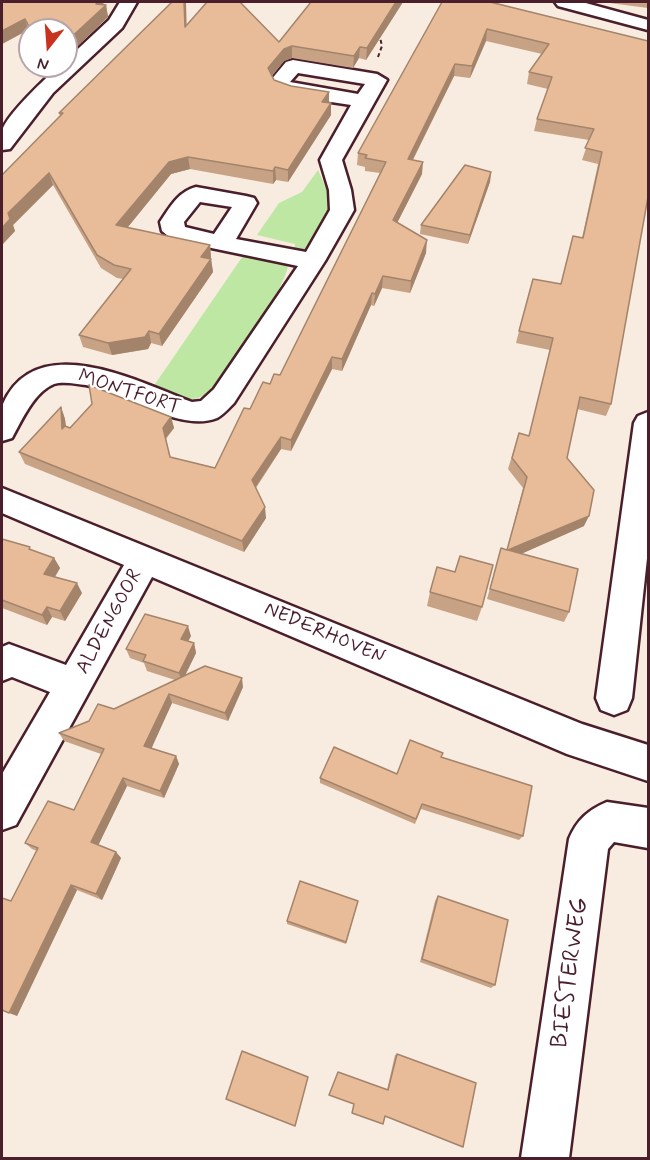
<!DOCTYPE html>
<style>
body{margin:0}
#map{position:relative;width:650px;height:1160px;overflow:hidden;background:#f8ebe0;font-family:Mynerve,sans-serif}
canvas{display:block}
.frame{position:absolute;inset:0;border:3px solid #4a1f2b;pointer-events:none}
.north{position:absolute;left:18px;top:18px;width:60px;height:60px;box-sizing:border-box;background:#fff;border:2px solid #b7a5aa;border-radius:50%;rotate:197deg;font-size:16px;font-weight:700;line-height:24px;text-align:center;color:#4a1f2b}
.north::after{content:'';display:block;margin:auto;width:21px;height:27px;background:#c8321e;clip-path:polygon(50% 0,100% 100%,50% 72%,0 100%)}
</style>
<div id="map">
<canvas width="650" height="1160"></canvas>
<div class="frame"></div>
<div class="north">N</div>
</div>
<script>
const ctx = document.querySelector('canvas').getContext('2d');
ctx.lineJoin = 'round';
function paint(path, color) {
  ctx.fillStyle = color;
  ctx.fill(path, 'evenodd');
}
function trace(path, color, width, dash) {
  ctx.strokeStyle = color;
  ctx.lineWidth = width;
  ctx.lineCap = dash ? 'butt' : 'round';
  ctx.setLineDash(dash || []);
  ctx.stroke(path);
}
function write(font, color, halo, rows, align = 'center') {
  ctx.font = font + ' Mynerve,sans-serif';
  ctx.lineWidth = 4.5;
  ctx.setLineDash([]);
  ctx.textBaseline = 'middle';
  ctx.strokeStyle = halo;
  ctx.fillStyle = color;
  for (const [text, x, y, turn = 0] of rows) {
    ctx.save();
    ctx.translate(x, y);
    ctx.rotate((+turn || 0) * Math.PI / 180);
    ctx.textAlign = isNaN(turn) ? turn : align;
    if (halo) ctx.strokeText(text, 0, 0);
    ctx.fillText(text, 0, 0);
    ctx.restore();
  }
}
paint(new Path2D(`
 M318,170L335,208L316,245L294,254L295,244L257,235L279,203L302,192Z
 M247,250L283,260L288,264C288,282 237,365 223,381C217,388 209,394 200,397C184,403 167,395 151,390Z`), '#bde7a3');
const street = new Path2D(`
 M120,2H137L122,28L53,93L10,149L2,150C2,145 0,136 2,131C6,115 46,78 59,66H66V60L109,20Z
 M555,2H582L648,20V30L558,6Z
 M293,60L377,74L387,80L342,160L351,190L354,210L325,261L234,403C229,408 223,415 217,418C181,433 123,393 86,385C77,384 63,381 54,384C34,392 22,420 12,438L2,441C2,430 0,413 3,404C36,328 139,382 192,402L201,401L214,389L298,266L173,240L162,231L160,222C170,207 178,192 196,187L246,196L254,198L257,203L236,239L306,252L330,210L329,190L320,160L351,105L292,96L275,90L270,81L286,62ZM298,73L365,84L358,94L290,82ZM200,202L232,207L214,234L185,227L184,222Z
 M648,412V549L632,698L627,710L614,715L601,710L596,698L634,423L638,416Z
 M2,488L582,724L648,745V781L567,754L152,577L16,825L2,830V774L50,692L12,677L2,681V647L9,644L66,665L124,565L2,513Z
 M607,802L648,808V848L614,842L608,849L569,1158H521L569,839C577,820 588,810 607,802Z`);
trace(street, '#4a1f2b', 5);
trace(new Path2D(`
 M378,57L382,46L379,33`), '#4a1f2b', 2, [4, 3]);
paint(street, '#fff');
paint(new Path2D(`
 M2,2L106,5L108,17L66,57V30H30V34L28,30L2,44Z
 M311,2H403L366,60L359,58L353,68L292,58L284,61L272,76L274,80L331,103V115L288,182L276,180L273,184L190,169L171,174L127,228L210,245L211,258L210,259H211L213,272L162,346L151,343L148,349L112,355L83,347L79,335L123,279L117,278L101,268L53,185L13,225L15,231L2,245L60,116L59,113L186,26L279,42Z
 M442,2L648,41L611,404L606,416L577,409L567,458L584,526L521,554L569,612L564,622L487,599L498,559L507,550L523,488L508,469L519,433L529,436L550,350L516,343L519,331L561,284L582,238L598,164L582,160L589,140L534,131L537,119L548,89L527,84L529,72L542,54L486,41L470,78L454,76L413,160L422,174L397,223L426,253L410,293L382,288L374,306L371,305L342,371L332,369L291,451L281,449L256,488L266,518L244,552L25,464L19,452L61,407L65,419L66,426L70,428L171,417L174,428L166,439L170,457L215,468L250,409L270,384L280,375L380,173L365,171V167L357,165L358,153Z
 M602,2H648V8Z
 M491,172L490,182L468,244L420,234L421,225Z
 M2,539L54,558L60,568L55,577L82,593L65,621L52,617L47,625L2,608Z
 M430,592L482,607L477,621L427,606Z
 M191,636L188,641L194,643L196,653L185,675L243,687L228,721L172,703L151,748L176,756L179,764L164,798L127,786L98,845L116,852L121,858L102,900L77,890L17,1016L11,901L37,851L32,849L25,843L74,810L101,754L64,741L59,733L89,721L175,680L147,671L144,663L130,658L126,649Z
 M441,757L523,836L519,840L421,809L415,824L320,783V778L397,774Z
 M438,896L495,985L491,988L420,962L435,901Z
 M358,901L346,944L287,924V921Z
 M397,1054L383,1124L352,1112L354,1104L387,1090L395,1055Z`), '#c8a284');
paint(new Path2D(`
 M97,2H104L101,10L106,5L108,17L66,57V42L96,4Z
 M184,2H186L187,39L185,27Z
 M396,2H403L366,60L367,48Z
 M25,19L28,30L2,44V31Z
 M487,29L486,41L470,78L472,66Z
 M292,46V58L284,61L268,80V68L284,49Z
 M360,47L359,58L353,68L354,56Z
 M455,64L454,76L407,171L408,159Z
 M329,92V104L322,102Z
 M331,103V115L288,182V170Z
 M188,157L190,169L171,174L119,238L116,225L169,162Z
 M423,162L422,174L392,233L393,220Z
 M275,167L276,180L273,184V171Z
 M491,172L490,182L468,244L470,235Z
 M49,173L53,185L13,225L15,231L2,245V228L8,213Z
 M427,240L426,253L410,293L411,281Z
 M210,245L211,258L203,270L201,257Z
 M211,259L213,272L162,346L159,334Z
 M383,276L382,288L374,306L375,294Z
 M372,293L371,305L342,371V359Z
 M149,331L151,343L148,349L112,355L108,343Z
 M332,357V369L291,451V440Z
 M61,407L65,419L67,440L62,429Z
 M171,417L174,428L165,439L163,428Z
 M281,437V449L253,491L252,480Z
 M265,507L266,518L244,552L242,541Z
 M589,516L584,526L505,561L508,550Z
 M54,558L60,568L50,585L44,574Z
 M77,583L82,593L65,621L60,611Z
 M47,607L52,617L47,625L42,615Z
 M188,626L191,636L184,649L181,639Z
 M194,643L196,653L182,682L179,673Z
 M242,678L243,687L228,721L225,713Z
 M169,694L172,703L149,754L144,746Z
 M176,756L179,764L164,798L160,791Z
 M123,778L127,786L97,848L91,842Z
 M116,852L121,858L102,900L96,894Z
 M71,885L77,890L17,1016L9,1013Z`), '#a3846b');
const building = new Path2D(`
 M2,2H97L96,4L106,5L66,42V30H31L25,19L2,31Z
 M172,2H184L185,27L207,2H240L279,42L311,2H396L367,48L360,47L354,56L292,46L284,49L268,68L274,80L291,86L329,92L322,102L331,103L288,170L275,167L273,171L188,157L169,162L116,225L210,245L201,257L211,259L159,334L149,331L145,337L108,343L79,335L131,269L114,265L97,255L49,173L8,213L10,219L2,228V175L63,113H59Z
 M442,2H490L648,41V197L611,404L580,397L567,458L594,490L589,516L508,550L578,569L569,612L490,589L501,548L507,550L527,477L512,458L519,433L529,436L553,338L519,331L533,279L561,284L573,236L583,238L602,152L585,148L594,129L537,119L552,77L529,72L549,44L487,29L472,66L455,64L408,159L423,162L393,220L427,240L411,281L383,276L375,294L372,293L342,359L332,357L291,440L281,437L252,480L265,507L242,541L19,452L61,407L62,429L65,426L70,428L92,404L89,385L171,417L163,428L170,457L215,468L244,408L250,409L263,382L270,384L274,374L280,375L386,162L365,158L367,155L358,153Z
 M465,165L491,172L470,235L421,225Z
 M2,539L30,547L29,549L54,558L44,574L77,583L60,611L47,607L42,615L2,600Z
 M460,556L493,565L482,607L430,592L437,567L455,572Z
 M145,614L188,626L181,639L194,643L179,673L143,661L146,655L126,649Z
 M205,666L242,678L225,713L169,694L144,746L176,756L160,791L123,778L91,842L116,852L96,894L71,885L9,1013L2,1010V898L11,901L38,848L25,843L48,801L74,810L104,749L59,733L89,721L98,704L114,709Z
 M410,740L443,753L441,757L532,786L523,836L422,804L416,819L320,778L334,747L397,774Z
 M300,881L358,901L346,942L287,921Z
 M438,896L508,920L495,985L422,959Z
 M242,1051L308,1077L295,1126L226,1099Z
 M397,1054L476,1083L463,1147L385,1116L383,1124L352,1113L354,1104L329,1095L338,1072L388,1090Z`);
paint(building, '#e9bc99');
trace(building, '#a3846b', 1.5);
write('20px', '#4a1f2b', '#fff', [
 ["MONTFORT",129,393,18],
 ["ALDENGOOR",110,622,-61],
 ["NEDERHOVEN",324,634,23]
]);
write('24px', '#4a1f2b', '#fff', [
 ["BIESTERWEG",571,973,-82]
]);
</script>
